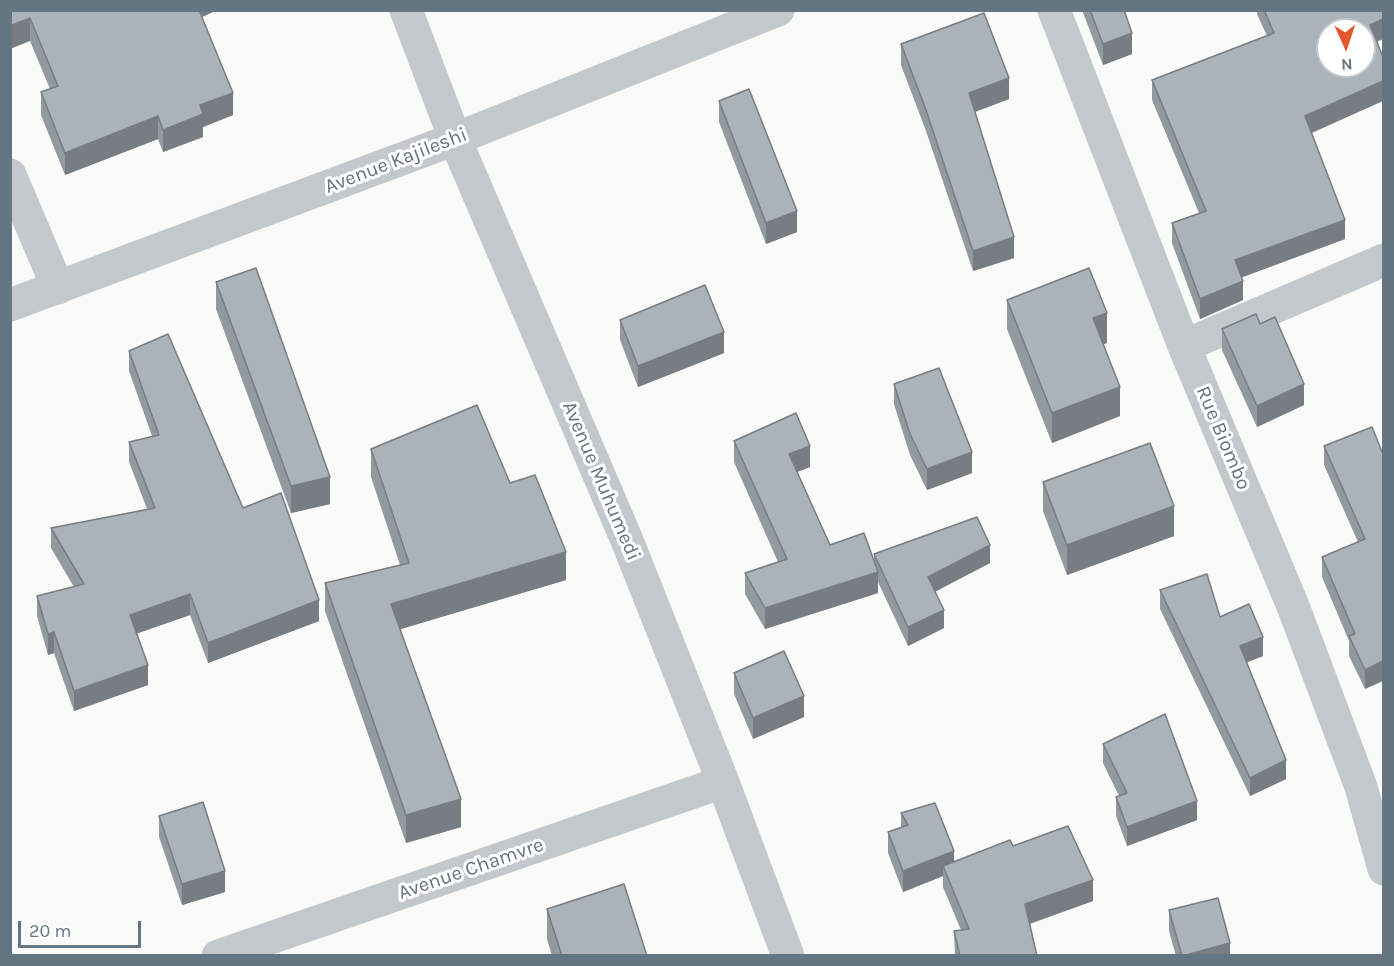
<!DOCTYPE html>
<style>
body{margin:0}
#map{position:relative;width:1394px;height:966px;overflow:hidden;background:#fafaf8;font-family:Karla,sans-serif}
canvas{display:block}
.frame{position:absolute;inset:0;border:12px solid #657683;pointer-events:none}
.north{position:absolute;left:1316px;top:18px;width:60px;height:60px;box-sizing:border-box;background:#fff;border:2px solid #c1c8cd;border-radius:50%;rotate:177deg;font-size:16px;font-weight:700;line-height:24px;text-align:center;color:#657683}
.north::after{content:'';display:block;margin:auto;width:21px;height:27px;background:#e4572e;clip-path:polygon(50% 0,100% 100%,50% 72%,0 100%)}
.scale{position:absolute;left:18px;top:921px;width:123px;height:27px;box-sizing:border-box;border:3px solid #657683;border-top:0;padding-left:8px;font-size:18px;line-height:21px;white-space:nowrap;color:#657683;-webkit-text-stroke:4px #fff;paint-order:stroke}
</style>
<div id="map">
<canvas width="1394" height="966"></canvas>
<div class="frame"></div>
<div class="north">N</div>
<div class="scale">20 m</div>
</div>
<script>
const ctx = document.querySelector('canvas').getContext('2d');
ctx.lineJoin = 'round';
function trace(path, color, width, dash) {
  ctx.strokeStyle = color;
  ctx.lineWidth = width;
  ctx.lineCap = dash ? 'butt' : 'round';
  ctx.setLineDash(dash || []);
  ctx.stroke(path);
}
function paint(path, color) {
  ctx.fillStyle = color;
  ctx.fill(path, 'evenodd');
}
function write(font, color, halo, rows, align = 'center') {
  ctx.font = font + ' Karla,sans-serif';
  ctx.lineWidth = 6;
  ctx.setLineDash([]);
  ctx.textBaseline = 'middle';
  ctx.strokeStyle = halo;
  ctx.fillStyle = color;
  for (const [text, x, y, turn = 0] of rows) {
    ctx.save();
    ctx.translate(x, y);
    ctx.rotate((+turn || 0) * Math.PI / 180);
    ctx.textAlign = isNaN(turn) ? turn : align;
    if (halo) ctx.strokeText(text, 0, 0);
    ctx.fillText(text, 0, 0);
    ctx.restore();
  }
}
trace(new Path2D(`
 M406,10L455,139L626,538L723,782L788,956
 M1054,10L1184,346L1293,606L1361,787L1384,869
 M10,175L58,288
 M10,305L455,139L778,10
 M1184,346L1384,260
 M218,956L723,782`), '#c3c8cc', 33);
paint(new Path2D(`
 M10,10H217L202,17L233,115L203,127V137L163,152L158,139L65,175L41,115V92L50,89L30,41Z
 M1082,10H1124L1132,54L1103,65Z
 M1257,10H1383L1377,42L1311,133L1345,239L1242,277L1243,300L1200,319L1172,243V223L1199,213L1152,100V80L1267,36L1257,14Z
 M901,44L1009,99L975,112L1014,258L973,271L926,131L901,65Z
 M719,101L797,232L766,244L719,122Z
 M216,282L330,504L291,513L216,309Z
 M1007,300L1107,343L1103,344L1120,416L1052,443L1007,329Z
 M620,320L724,353L638,387L620,340Z
 M1260,324L1304,405L1257,427L1222,350V329Z
 M129,351L243,508L319,621L208,663L190,615L137,633L148,685L74,711L54,653L48,655L37,616V596L74,587L51,548V528L147,509L129,462V442L152,436L129,371Z
 M894,384L972,473L927,490L910,455L894,404Z
 M1372,427L1365,689L1349,656V641L1322,577V557L1358,542L1324,465V446Z
 M734,441L810,467L797,472L830,545L874,562V554L990,563L935,592L944,628L908,646L878,582V593L765,629L745,594V573L778,562L734,462Z
 M371,449L510,483L566,580L400,629L461,827L406,843L325,611V583L400,565L371,477Z
 M1043,482L1174,536L1067,575L1043,511Z
 M1160,590L1220,617L1263,656L1247,662L1286,779L1250,796L1160,609Z
 M734,673L804,717L753,739L734,694Z
 M1103,744L1197,820L1127,846L1116,816V797L1119,796L1103,763Z
 M901,813L954,862L1013,846L1093,901L1030,924L1037,956H955L954,931L961,930L943,887V876L903,892L888,853V832L901,827Z
 M159,816L225,892L182,905L159,837Z
 M547,909L647,956H552L547,939Z
 M1169,910L1230,956H1176L1169,931Z`), '#929a9f');
paint(new Path2D(`
 M195,10H217L200,18Z
 M30,18V41L10,49V26Z
 M1383,19V39L1370,45V25Z
 M1132,33V54L1103,65V44Z
 M1009,78V99L969,114V93Z
 M1383,81V101L1305,136V116Z
 M233,93V115L203,127V137L163,152V130L200,105Z
 M158,116V139L65,175V153Z
 M797,211V232L766,244V223Z
 M1345,220V239L1235,280V260Z
 M1014,237V258L973,271V251Z
 M1243,281V300L1200,319V299Z
 M1107,313V343L1093,348V318Z
 M724,332V353L638,387V366Z
 M1304,384V405L1257,427V406Z
 M1120,387V416L1052,443V413Z
 M810,446V467L789,475V454Z
 M972,452V473L927,490V469Z
 M330,477V504L291,513V486Z
 M1174,506V536L1067,575V545Z
 M990,545V563L928,595V577Z
 M566,552V580L391,632V604Z
 M878,572V593L765,629V608Z
 M190,594V615L130,636V615Z
 M319,600V621L208,663V643Z
 M944,610V628L908,646V627Z
 M54,632V653L48,655V634Z
 M1263,637V656L1240,665V646Z
 M1383,661V681L1365,689V670Z
 M148,665V685L74,711V691Z
 M804,696V717L753,739V718Z
 M1286,760V779L1250,796V778Z
 M461,799V827L406,843V815Z
 M1197,801V820L1127,846V827Z
 M954,851V872L943,866V876L903,892V871Z
 M225,871V892L182,905V884Z
 M1093,880V901L1025,925V904Z
 M1230,943V956H1184Z`), '#777d82');
const building = new Path2D(`
 M10,10H199L233,93L200,105L203,114L163,130L158,116L65,153L41,92L58,86L30,18L10,26Z
 M1090,10H1124L1132,33L1103,44Z
 M1264,10H1383V19L1370,25L1383,57V81L1305,116L1345,220L1235,260L1243,281L1200,299L1172,223L1206,211L1152,80L1274,33ZM1328,30H1364V66H1328Z
 M984,13L1009,78L969,93L1014,237L973,251L926,110L901,44Z
 M749,89L797,211L766,223L719,101Z
 M256,268L330,477L291,486L216,282Z
 M1089,268L1107,313L1093,318L1120,387L1052,413L1007,300Z
 M705,285L724,332L638,366L620,320Z
 M1256,314L1260,324L1275,317L1304,384L1257,406L1222,329Z
 M168,334L243,508L281,493L319,600L208,643L190,594L130,615L148,665L74,691L54,632L48,634L37,596L84,584L51,528L155,508L129,442L159,435L129,351Z
 M939,368L972,452L927,469L910,434L894,384Z
 M477,405L510,483L535,475L566,552L391,604L461,799L406,815L325,583L409,563L371,449Z
 M796,413L810,446L789,454L830,545L864,533L878,572L765,608L745,573L787,559L734,441Z
 M1372,427L1383,454V661L1365,670L1349,636L1355,634L1322,557L1365,539L1324,446Z
 M1150,443L1174,506L1067,545L1043,482Z
 M977,517L990,545L928,577L944,610L908,627L874,554Z
 M1207,574L1220,617L1249,604L1263,637L1240,646L1286,760L1250,778L1160,590Z
 M784,651L804,696L753,718L734,673Z
 M1165,714L1197,801L1127,827L1116,797L1127,793L1103,744Z
 M203,802L225,871L182,884L159,816Z
 M935,803L954,851L903,871L888,832L908,825L901,813Z
 M1068,826L1093,880L1025,904L1037,956H960L954,931L969,929L943,866L1010,840L1013,846Z
 M624,884L647,956H562L547,909Z
 M1218,898L1230,943L1182,956L1169,910Z`);
paint(building, '#aab3b9');
trace(building, '#777d82', 1.5);
write('20px', '#657683', '#fff', [
 ["Avenue Kajileshi",396,161,-21],
 ["Rue Biombo",1223,438,67],
 ["Avenue Muhumedi",601,481,67],
 ["Avenue Chamvre",471,869,-19]
]);
</script>
